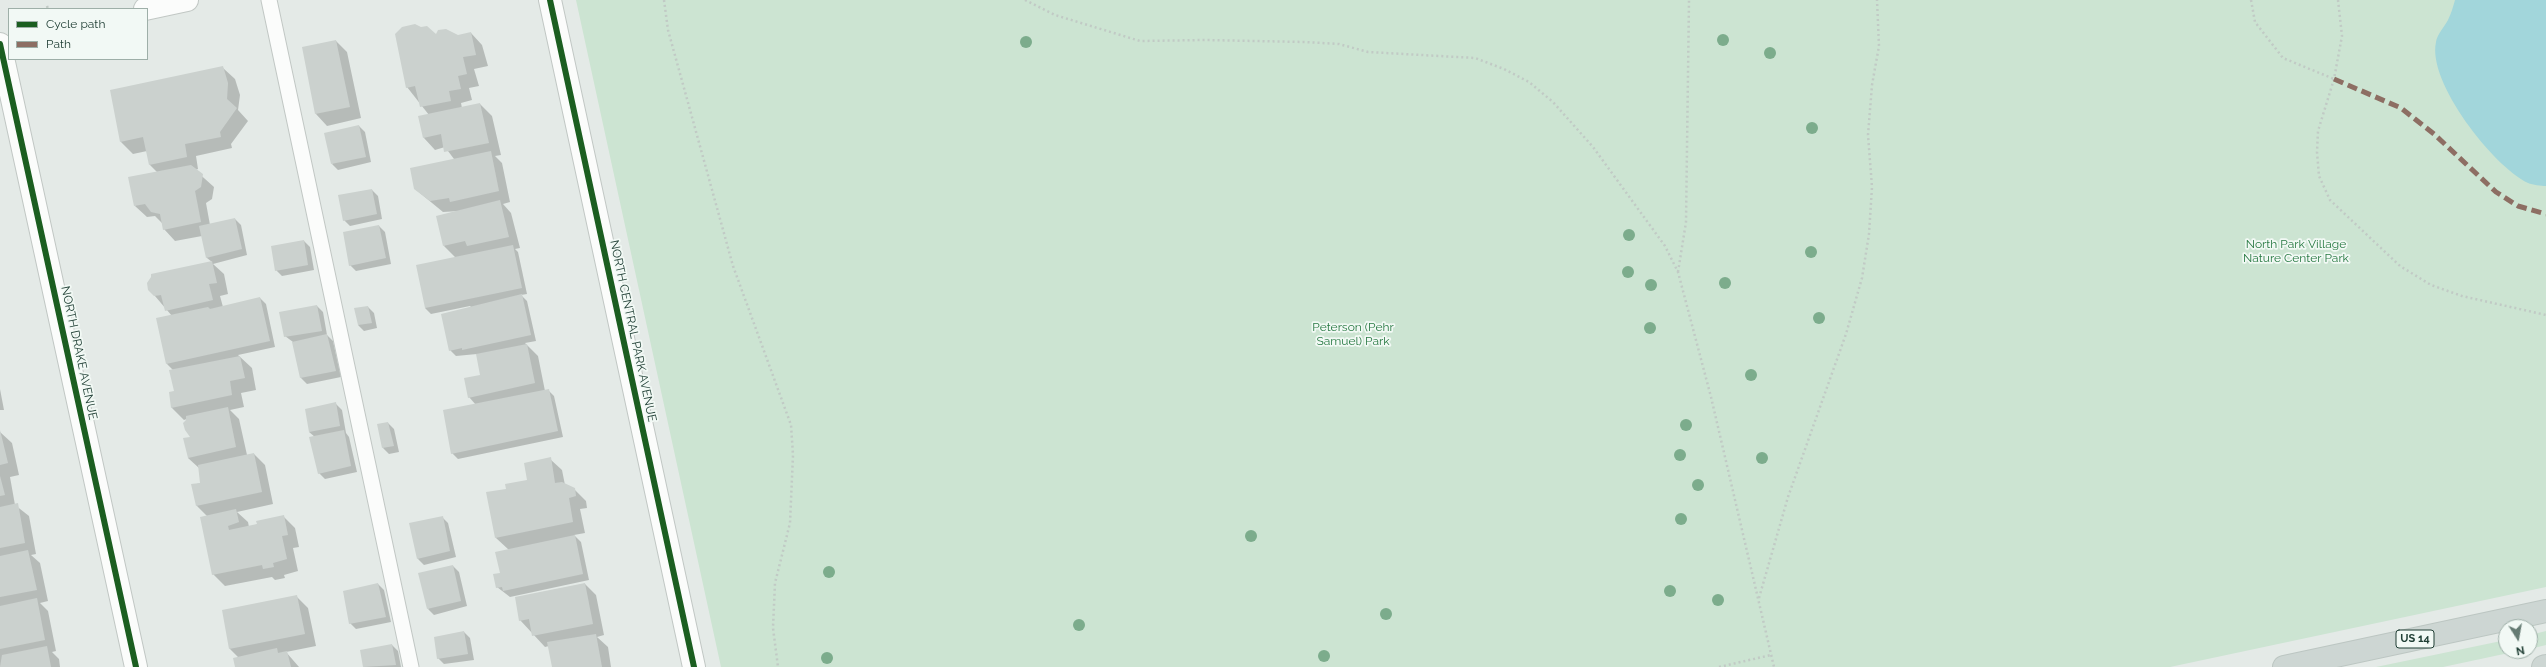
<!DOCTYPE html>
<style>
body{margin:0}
#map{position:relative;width:2546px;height:667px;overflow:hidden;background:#e4eae7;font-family:Raleway,sans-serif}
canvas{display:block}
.legend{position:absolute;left:8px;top:8px;width:140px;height:52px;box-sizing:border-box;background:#f2f9f5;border:1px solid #9eafa8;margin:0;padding:5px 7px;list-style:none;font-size:12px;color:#203f35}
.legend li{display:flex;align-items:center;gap:8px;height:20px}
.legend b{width:20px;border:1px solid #9eafa8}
.north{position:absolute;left:2498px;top:619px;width:40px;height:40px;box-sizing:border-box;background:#f2f9f5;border:1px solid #9eafa8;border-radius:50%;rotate:169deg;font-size:11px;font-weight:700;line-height:16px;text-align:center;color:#203f35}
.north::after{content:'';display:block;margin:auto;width:14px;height:18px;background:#657b73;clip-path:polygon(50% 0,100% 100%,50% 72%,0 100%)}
</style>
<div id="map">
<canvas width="2546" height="667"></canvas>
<ul class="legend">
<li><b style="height:5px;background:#1b5e20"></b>Cycle path</li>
<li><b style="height:5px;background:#8d6e63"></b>Path</li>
</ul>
<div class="north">N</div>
</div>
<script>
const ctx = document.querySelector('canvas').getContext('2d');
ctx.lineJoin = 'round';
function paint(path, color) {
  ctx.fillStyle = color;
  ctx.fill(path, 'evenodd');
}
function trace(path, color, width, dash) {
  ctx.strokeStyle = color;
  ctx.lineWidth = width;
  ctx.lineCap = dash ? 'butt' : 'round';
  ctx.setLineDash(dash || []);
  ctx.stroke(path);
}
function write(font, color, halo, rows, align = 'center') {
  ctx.font = font + ' Raleway,sans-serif';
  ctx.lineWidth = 3.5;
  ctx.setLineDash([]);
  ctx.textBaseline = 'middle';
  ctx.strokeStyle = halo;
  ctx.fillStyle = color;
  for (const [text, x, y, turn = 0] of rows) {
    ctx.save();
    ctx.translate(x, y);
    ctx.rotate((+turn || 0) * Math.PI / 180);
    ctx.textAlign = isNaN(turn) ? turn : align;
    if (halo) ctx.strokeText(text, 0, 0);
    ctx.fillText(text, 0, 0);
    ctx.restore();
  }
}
paint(new Path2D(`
 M576,0H2546V587L2170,667H721Z
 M2546,631V645L2530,649V635Z
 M2506,640V651H2518L2443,667H2376Z`), '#cce4d2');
paint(new Path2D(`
 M2455,0H2546V186C2541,186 2533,185 2528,183C2493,166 2427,82 2436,42C2437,35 2444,27 2448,20C2451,14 2453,7 2455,0Z`), '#a2d6db');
paint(new Path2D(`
 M471,33L482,45L488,66L474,69L479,86L469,88L472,100L461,103L462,108L480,104L492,116L501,155L495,156L502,163L510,202L503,204L511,213L520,248L515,249L518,252L527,294L521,295L527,301L536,341L525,343L538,356L545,391L548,390L554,396L563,437L458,459L452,453L476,405L469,397L481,375L477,354L456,356L450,350L471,307L470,306L431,314L425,308L456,258L444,246L460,211L443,212L415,189L454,159L445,147L435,150L424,138L429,115L407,87L436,36L457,37Z
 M336,41L347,52L361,118L327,126L316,114Z
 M223,68L235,79L240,95L238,110L248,121L231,144L232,148L196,156L198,169L195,170L214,187L212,199L206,203L210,225L235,219L241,225L247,255L213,264L224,274L228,294L220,296L223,307L260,298L266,304L275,347L238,355L252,368L256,390L241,393L244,407L230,410L239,419L247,455L254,454L265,465L273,504L237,512L248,522L249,527L283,516L295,528L299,547L293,548L298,571L284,575L285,578L275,580L272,577L225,586L213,574L208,517L197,506L192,485L201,483L199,468L188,458L191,438L189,418L184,420L172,408L170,393L176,392L173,370L167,364L157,319L172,316L149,289L212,262L207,258L202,236L175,241L164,229L162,223L155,216L147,217L135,206L157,172L150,165L147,151L133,154L121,142L111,91Z
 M359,126L365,132L371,162L338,170L332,164Z
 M372,190L378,196L382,219L350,226L344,220Z
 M379,226L385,232L391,264L356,271L350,265Z
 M304,241L310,247L314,270L282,276L276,270Z
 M317,306L323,312L327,335L333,341L341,377L307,384L301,378L293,342L285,336Z
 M368,307L374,313L377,328L364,331L358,325Z
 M0,389L4,410H0Z
 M336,404L342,410L346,433L349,437L357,472L325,479L319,473L315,437L309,432Z
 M388,423L394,429L399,452L389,454L383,448Z
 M0,432L12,443L19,475L10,477L15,505L29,516L36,554L31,555L40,563L48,601L40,603L48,611L56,651L52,652L59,659L60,667H0Z
 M550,459L562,470L565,485L574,489L586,501L587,508L580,509L585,533L574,535L581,542L589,580L510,597L497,587L509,550L496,538L507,489L528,480Z
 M442,517L448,523L456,557L424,565L418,559L410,524Z
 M453,566L459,572L467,606L434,615L428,609Z
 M378,584L384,590L391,622L356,629L350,623Z
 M585,584L596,595L604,635L597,637L608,647L611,667H553L549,646L545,647L520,620Z
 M296,596L308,608L316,646L286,652L299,667H236L239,658L230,649L223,611Z
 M464,632L470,638L474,660L444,664L438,658Z
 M392,645L398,651L401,667H364L361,651Z`), '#0003');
paint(new Path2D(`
 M415,24L421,27L427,26L436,34L438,30L446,29L458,35L471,32L476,55L463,57L467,74L458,76L461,89L449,91L451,101L420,107L415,86L406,88L395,34L402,27Z
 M336,40L350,107L315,114L302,47Z
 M223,66L228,83L227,99L237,108L220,132L221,137L185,144L187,157L149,165L143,137L120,142L110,90Z
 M480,103L489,143L444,152L441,134L423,138L418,116Z
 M359,125L366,157L331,164L324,133Z
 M491,151L499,191L450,202L449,198L430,201L414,189L410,168Z
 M191,165L203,174L201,187L195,191L201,222L163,230L160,214L151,212L145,204L134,206L128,177Z
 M372,189L377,214L343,221L338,195Z
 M500,200L509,237L467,246L465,241L443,246L436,216Z
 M235,218L242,249L206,258L199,226Z
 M379,225L386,258L349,266L343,232Z
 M304,240L308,265L275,271L271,246Z
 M513,245L522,288L425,308L416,265Z
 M212,261L217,283L209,284L213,300L165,311L161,295L154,296L148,290L147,283L151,277V274Z
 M522,294L531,335L462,350V348L449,351L441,314Z
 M260,297L270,341L166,364L156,318L208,307L210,309Z
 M317,305L322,331L284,337L279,312Z
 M368,306L372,323L358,325L354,308Z
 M327,334L336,371L300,378L292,342Z
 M527,344L535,383L468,398L464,378L480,375L476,354Z
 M240,356L245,378L230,381L232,395L171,408L169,392L174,391L169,370Z
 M549,389L558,431L451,454L443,410Z
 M336,402L340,426L309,432L305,409Z
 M228,407L236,447L188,458L183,438L190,437L185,430L183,423L186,420V416Z
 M388,422L394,446L382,448L377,424Z
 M0,430L8,463L0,465Z
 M344,430L351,466L318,474L309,437Z
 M254,453L262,492L196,506L191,484L200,483L198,465Z
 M551,457L555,483L562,482L575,488L576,496L569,498L573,522L495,538L486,492L506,489L505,484L527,480L524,463Z
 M0,476L5,495L0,496Z
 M18,503L25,543L0,548V507Z
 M236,509L239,522L228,526L229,530L257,524L256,521L284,515L288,535L282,536L287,559L273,563L274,567L263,569L262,565L212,575L200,517Z
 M443,516L450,551L417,559L409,523Z
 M575,535L583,574L503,591L502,587L496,588L493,574L500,573L495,552Z
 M28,550L37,590L0,597V556Z
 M453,565L461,601L427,609L418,573Z
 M378,583L386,617L349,624L343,591Z
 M585,583L593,624L532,636L529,619L519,621L515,597Z
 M297,595L305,634L229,649L222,610Z
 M37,598L45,640L0,649V606Z
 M464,631L468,654L437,659L434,637Z
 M596,634L602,667H552L547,642Z
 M392,644L396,665L363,667L360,650Z
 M47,646L51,667H0L2,655Z
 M277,648L278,653L287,651L291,667H235L233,658Z`), '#cbd1ce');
const lane = new Path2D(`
 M269,0L411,667`);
const street = new Path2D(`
 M550,0L694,667
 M145,9L187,0
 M0,44L136,667`);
const primary = new Path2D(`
 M2284,667L2546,611
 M2543,667L2546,666`);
trace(lane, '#c1c7c4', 17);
trace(street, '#c1c7c4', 24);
trace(primary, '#bcc6c2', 24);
trace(new Path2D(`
 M664,0L668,30L733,266L791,425L793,455L790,523L775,583L773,628L778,667
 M1025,0L1055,15L1140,41L1205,40L1305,42L1339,44L1368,52L1475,58L1504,69L1529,82L1553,102L1593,147L1665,246L1678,272L1711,397L1774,667
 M2251,0L2255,22L2283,58L2334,79
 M2338,0L2342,36L2334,79L2318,131L2317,152L2319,176L2330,200L2400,266L2431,285L2462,296L2546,315
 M47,6L48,9
 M1678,272L1686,222L1689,0
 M1759,598L1788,497L1846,334L1862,278L1869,234L1872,187L1868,135L1872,85L1879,46L1877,0
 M1719,667L1771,655`), '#c1cac5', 2.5, [2, 3]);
trace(lane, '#fbfcfb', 15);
trace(street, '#fbfcfb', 22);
trace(primary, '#cdd6d3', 22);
trace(new Path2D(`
 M2334,79L2401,108L2434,134L2496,192L2518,206L2546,214`), '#8d6e63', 5, [10, 5]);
trace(new Path2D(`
 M550,0L694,667
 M0,44L136,667`), '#1b5e20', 6);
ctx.fillStyle = '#7cac8c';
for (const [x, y] of [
 [1723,40],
 [1026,42],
 [1770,53],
 [1812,128],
 [1629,235],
 [1811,252],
 [1628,272],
 [1725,283],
 [1651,285],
 [1819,318],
 [1650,328],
 [1751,375],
 [1686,425],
 [1680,455],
 [1762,458],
 [1698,485],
 [1681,519],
 [1251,536],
 [829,572],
 [1670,591],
 [1718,600],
 [1386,614],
 [1079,625],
 [1324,656],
 [827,658]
]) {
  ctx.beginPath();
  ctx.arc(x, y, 6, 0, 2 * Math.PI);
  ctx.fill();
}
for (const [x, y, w] of [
 [2415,639,38]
]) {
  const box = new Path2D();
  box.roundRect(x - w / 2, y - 9, w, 18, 3);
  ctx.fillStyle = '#f2f9f5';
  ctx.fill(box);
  trace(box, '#203f35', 1);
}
write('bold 11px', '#203f35', null, [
 ["US 14",2415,639]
]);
write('12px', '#277942', '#f2f9f5', [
 ["North Park Village",2296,244],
 ["Nature Center Park",2296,258],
 ["Peterson (Pehr",1353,327],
 ["Samuel) Park",1353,341]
]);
write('12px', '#203f35', '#f2f9f5', [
 ["NORTH CENTRAL PARK AVENUE",633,331,78],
 ["NORTH DRAKE AVENUE",79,353,78]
]);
</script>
